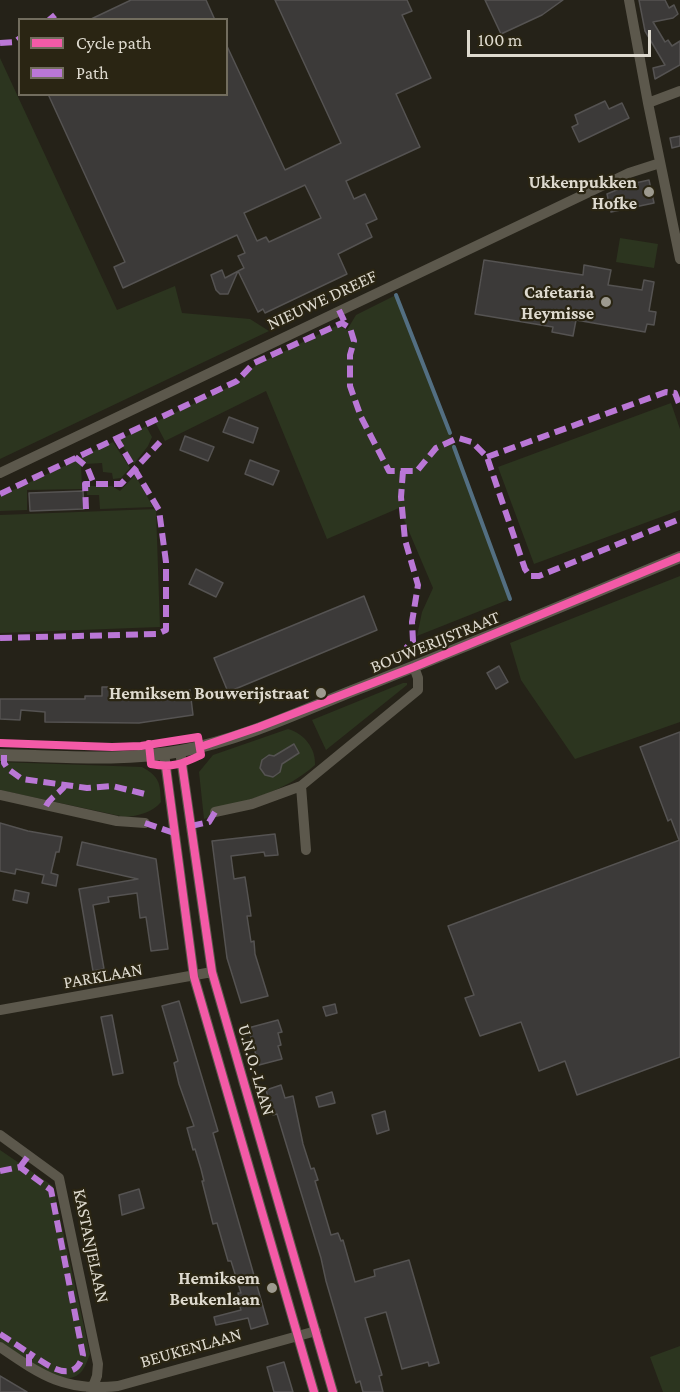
<!DOCTYPE html>
<style>
body{margin:0}
#map{position:relative;width:680px;height:1392px;overflow:hidden;background:#252218;font-family:"Crimson Pro",serif}
canvas{display:block}
.legend{position:absolute;left:18px;top:18px;width:210px;height:78px;box-sizing:border-box;background:#2a2513;border:2px solid #726d5e;margin:0;padding:8px 10px;list-style:none;font-size:18px;color:#dedacf}
.legend li{display:flex;align-items:center;gap:12px;height:30px}
.legend b{width:30px;border:2px solid #726d5e}
.scale{position:absolute;left:467px;top:30px;width:184px;height:27px;box-sizing:border-box;border:3px solid #dedacf;border-top:0;padding-left:8px;font-size:18px;line-height:21px;white-space:nowrap;color:#dedacf;-webkit-text-stroke:4px #2a2513;paint-order:stroke}
</style>
<div id="map">
<canvas width="680" height="1392"></canvas>
<ul class="legend">
<li><b style="height:8px;background:#f35aa7"></b>Cycle path</li>
<li><b style="height:8px;background:#ba77d6"></b>Path</li>
</ul>
<div class="scale">100 m</div>
</div>
<script>
const ctx = document.querySelector('canvas').getContext('2d');
ctx.lineJoin = 'round';
function paint(path, color) {
  ctx.fillStyle = color;
  ctx.fill(path, 'evenodd');
}
function trace(path, color, width, dash) {
  ctx.strokeStyle = color;
  ctx.lineWidth = width;
  ctx.lineCap = dash ? 'butt' : 'round';
  ctx.setLineDash(dash || []);
  ctx.stroke(path);
}
function write(font, color, halo, rows, align = 'center') {
  ctx.font = font + ' "Crimson Pro",serif';
  ctx.lineWidth = 4.5;
  ctx.setLineDash([]);
  ctx.textBaseline = 'middle';
  ctx.strokeStyle = halo;
  ctx.fillStyle = color;
  for (const [text, x, y, turn = 0] of rows) {
    ctx.save();
    ctx.translate(x, y);
    ctx.rotate((+turn || 0) * Math.PI / 180);
    ctx.textAlign = isNaN(turn) ? turn : align;
    if (halo) ctx.strokeText(text, 0, 0);
    ctx.fillText(text, 0, 0);
    ctx.restore();
  }
}
paint(new Path2D(`
 M0,58L117,310L175,286L182,313L250,319L269,331L0,459Z
 M620,238L658,244L654,268L616,262Z
 M396,295L450,433L510,599L417,636L422,612L433,588L399,508L327,539L266,391L165,441L155,422L237,383L256,365L338,325L347,330L356,315Z
 M671,403L680,429V510L534,564L498,467Z
 M146,426L152,437L148,446L134,464L121,444V439Z
 M113,442L130,468L121,478L113,479L112,473L103,472L102,463L85,464L84,461L78,458Z
 M75,461L81,464L82,489L27,490V510L0,511V496Z
 M135,475L153,507L100,509L99,495H87L86,486H112L120,491Z
 M156,509L160,627L0,633V515Z
 M680,576V722L575,759L521,680L510,643Z
 M403,683H407V685L326,750L312,720Z
 M288,729C305,734 316,749 315,765C286,791 247,802 210,810V817L204,819L199,772L213,755Z
 M0,762L142,767C160,777 160,783 161,802C153,812 138,816 125,817L0,790Z
 M0,1150L53,1186L90,1354C86,1364 83,1376 70,1378C53,1382 15,1351 0,1342Z
 M680,1346V1392H663L650,1357Z`), '#2c351f');
trace(new Path2D(`
 M396,295L450,433
 M454,447L510,599`), '#536f82', 4);
const building = new Path2D(`
 M131,0H206L215,20H89Z
 M275,0H407L412,11L402,15L431,78L396,94L420,147L346,181L354,199L365,194L377,219L366,224L372,237L338,254L347,274L265,313L263,309L258,312L238,271L228,294H220L216,290L211,275L222,270L225,278L244,268L238,256L245,253L237,235L123,288L114,267L125,262L48,94H226V44L285,170L341,143ZM305,185L321,218L269,242L266,237L257,241L244,213Z
 M485,0H563L542,15L501,34Z
 M639,0H665L669,8L674,5L678,14L673,18L653,22L665,42L668,40L672,46L680,41V65L655,79L653,68L665,65L645,31Z
 M605,101L609,109L622,103L629,118L579,142L572,127L578,124L575,115Z
 M680,136V146L672,148L670,138Z
 M649,180L654,203L611,212L607,194L631,184Z
 M484,260L583,275L584,265L611,270L608,285L642,290L644,280L654,282L649,311L656,312L654,325L647,324L645,332L576,320L573,336L552,332L553,327L475,314Z
 M229,417L258,428L253,443L223,432Z
 M185,436L214,447L208,461L180,450Z
 M250,460L279,471L273,485L245,474Z
 M83,491L84,509L30,511L29,493Z
 M196,569L223,583L216,597L189,584Z
 M364,596L377,630L228,692L214,658Z
 M499,666L508,682L496,689L487,673Z
 M102,687H116V691L142,700L166,697L165,693L190,690L193,715L139,723L45,722V712L21,710L20,720L0,719V699H85V696H102Z
 M680,732V840H679L671,819L668,821L640,747Z
 M294,744L299,753L282,764L280,772L273,777L265,775L260,768L262,760L269,755L274,756Z
 M0,823L28,831L62,837L59,852H56L51,873L58,875L56,886L42,883L44,875L16,869L15,874L0,871Z
 M275,834L278,855L265,856L264,852L231,856L234,879L245,877L251,916H247L251,942L254,941L255,954L268,996L241,1003L227,958L212,841Z
 M680,840V1057L577,1095L565,1061L539,1071L521,1022L480,1036L465,998L474,995L448,926Z
 M82,842L156,859L168,949L151,951L146,917L140,918L137,893L108,897L109,902L93,905L104,969L93,971L79,889L138,879L77,865Z
 M15,890L29,893L27,903L13,900Z
 M179,1001L218,1131L213,1133L268,1324L251,1329L248,1318L216,1325L214,1317L241,1310L237,1298H239L238,1293H241L231,1261H228L217,1223L213,1224L202,1181H204L201,1169L195,1149L193,1150L187,1128L194,1126L179,1084L174,1063L178,1061L162,1006Z
 M335,1004L337,1013L326,1016L323,1007Z
 M112,1015L123,1073L113,1075L101,1017Z
 M278,1020L282,1032L278,1033L281,1045L278,1046L282,1059L259,1065L248,1028Z
 M281,1085L285,1098L293,1096L303,1144L311,1169L314,1168L318,1180L315,1181L331,1235L338,1233L341,1241L343,1240L355,1282L375,1276L374,1270L409,1260L439,1363L429,1366L428,1362L402,1369L386,1312L365,1318L382,1375L379,1376L383,1392H363L360,1381L356,1383L326,1281L321,1258L277,1114L273,1115L266,1090Z
 M332,1092L335,1103L319,1107L316,1097Z
 M385,1111L389,1130L377,1134L372,1115Z
 M139,1189L144,1208L122,1215L119,1195Z
 M284,1362L293,1392H274L267,1367Z
 M0,1376L27,1392H0Z`);
paint(building, '#3c3a39');
trace(building, '#555352', 1.5);
trace(new Path2D(`
 M629,0L648,103L680,259
 M648,103L680,91
 M0,473L629,173L660,163
 M180,751L212,972L333,1392
 M164,753L194,977L314,1392
 M301,786L306,850
 M0,795L117,821L145,823
 M215,812L252,804L301,786L418,690V678L414,667
 M0,1010L212,972
 M0,1135L59,1178L98,1364L97,1376L91,1392
 M0,1347C41,1375 65,1392 118,1386L316,1331`), '#5c584c', 10);
trace(new Path2D(`
 M0,755C60,756 121,762 181,751C240,740 297,713 352,691C462,648 571,602 680,557`), '#5c584c', 12);
trace(new Path2D(`
 M49,20L55,15
 M0,43L15,42L20,38
 M339,310L346,325
 M75,457L87,467L94,484
 M487,457L666,392L675,393L680,406
 M403,471L401,497L405,540L418,585L412,622L413,641L406,648
 M0,494L237,381L254,363L342,323L350,328L354,341L350,355V386L361,417L389,471H417L436,448L458,438L472,442L487,457L525,569L530,576H539L680,519
 M86,509L85,484H121L160,442
 M0,638L157,634L166,630V562L159,510L116,438
 M4,755V763L8,769L22,779L87,788L112,786L145,794
 M46,806C51,796 61,793 66,784
 M145,823L174,833
 M191,826L209,822L215,812
 M20,1167L29,1155
 M0,1171L20,1167L51,1190L83,1355C74,1387 46,1364 29,1353
 M0,1334L29,1353V1367`), '#ba77d6', 6, [12, 6]);
trace(new Path2D(`
 M0,743L112,747L141,746L198,737L201,755C182,764 172,768 151,764L149,744
 M200,747L259,727L414,667L680,557
 M182,764L212,972L333,1392
 M166,767L194,977L314,1392`), '#f35aa7', 8);
for (const [x, y, r, color] of [
 [649,192,6,"#9d9a8f"],
 [606,302,6,"#9d9a8f"],
 [321,693,6,"#9d9a8f"],
 [272,1288,6,"#9d9a8f"]
]) {
  const dot = new Path2D();
  dot.arc(x, y, r, 0, 2 * Math.PI);
  ctx.fillStyle = color;
  ctx.fill(dot);
  trace(dot, '#2a2513', 2);
}
write('bold 18px', '#dedacf', '#2a2513', [
 ["Ukkenpukken",637,182],
 ["Hofke",637,203],
 ["Cafetaria",594,292],
 ["Heymisse",594,313],
 ["Hemiksem Bouwerijstraat",309,693],
 ["Hemiksem",260,1278],
 ["Beukenlaan",260,1299]
], 'right');
write('18px', '#dedacf', '#2a2513', [
 ["NIEUWE DREEF",322,300,-25],
 ["BOUWERIJSTRAAT",435,642,-22],
 ["PARKLAAN",103,976,-10],
 ["U.N.O.-LAAN",256,1070,74],
 ["KASTANJELAAN",91,1246,78],
 ["BEUKENLAAN",191,1348,-16]
]);
</script>
